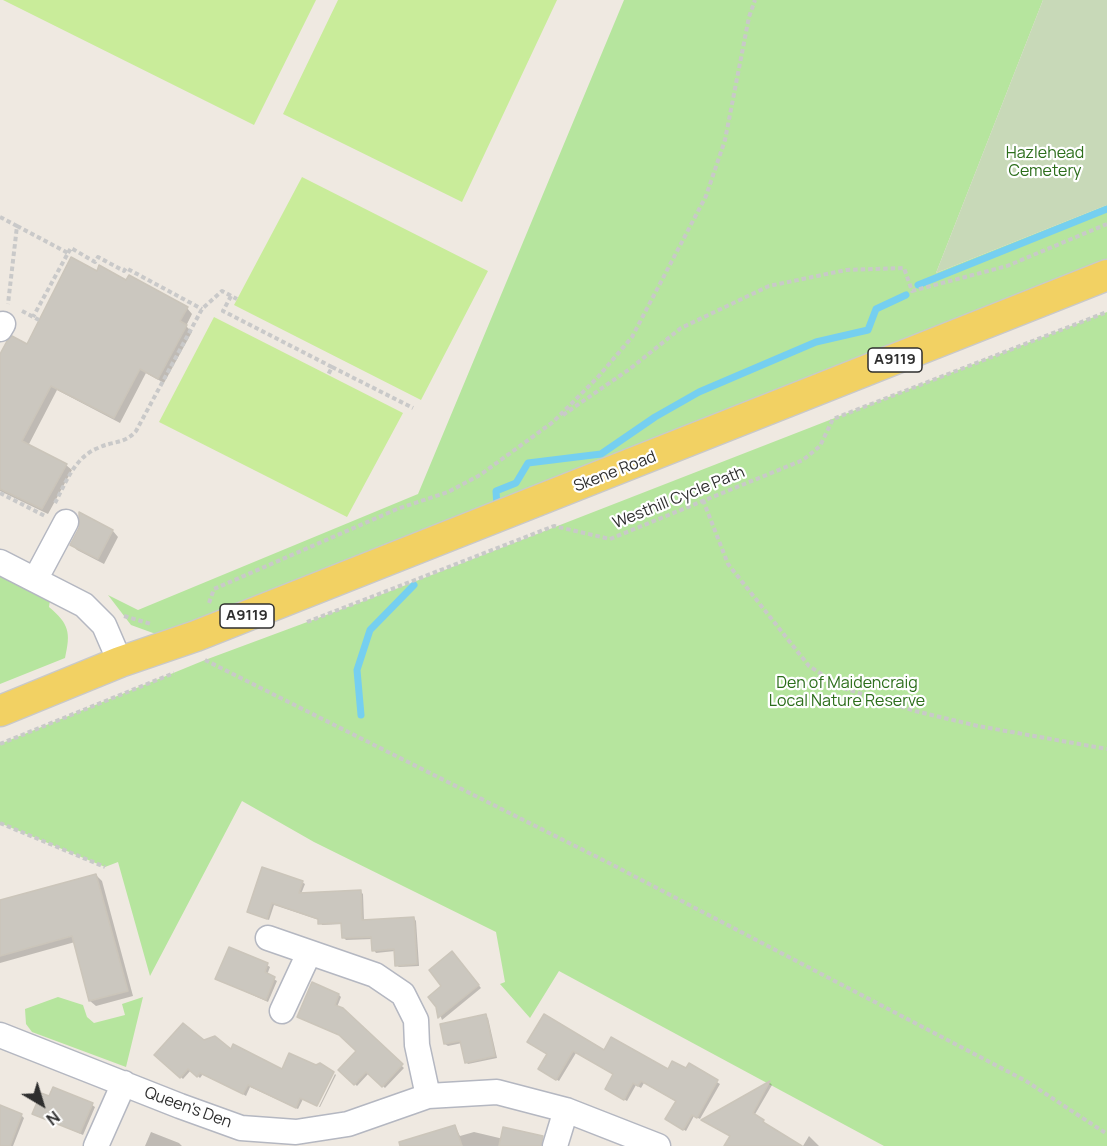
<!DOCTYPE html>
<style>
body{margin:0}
#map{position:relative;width:1107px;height:1146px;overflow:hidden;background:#efe9e1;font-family:Manrope,sans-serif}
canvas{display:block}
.north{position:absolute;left:12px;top:1074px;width:60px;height:60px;-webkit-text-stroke:4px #fff;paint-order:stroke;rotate:142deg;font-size:16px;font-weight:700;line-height:24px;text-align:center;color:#2e2e2e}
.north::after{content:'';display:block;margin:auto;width:21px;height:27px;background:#2e2e2e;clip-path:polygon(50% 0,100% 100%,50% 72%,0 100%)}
</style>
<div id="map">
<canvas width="1107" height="1146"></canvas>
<div class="north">N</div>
</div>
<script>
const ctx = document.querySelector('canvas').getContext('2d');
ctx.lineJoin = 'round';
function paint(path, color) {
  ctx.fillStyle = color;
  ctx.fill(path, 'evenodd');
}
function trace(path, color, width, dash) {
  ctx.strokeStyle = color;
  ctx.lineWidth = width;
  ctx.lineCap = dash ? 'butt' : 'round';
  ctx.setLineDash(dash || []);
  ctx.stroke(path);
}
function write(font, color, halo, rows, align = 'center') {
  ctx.font = font + ' Manrope,sans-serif';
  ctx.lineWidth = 4.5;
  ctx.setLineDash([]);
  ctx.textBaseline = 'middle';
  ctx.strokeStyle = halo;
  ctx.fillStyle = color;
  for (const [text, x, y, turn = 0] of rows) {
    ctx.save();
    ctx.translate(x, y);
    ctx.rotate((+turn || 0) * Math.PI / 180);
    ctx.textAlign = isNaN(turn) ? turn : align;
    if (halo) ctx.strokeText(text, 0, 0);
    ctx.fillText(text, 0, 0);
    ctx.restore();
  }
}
paint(new Path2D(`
 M624,0H1043L936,273L1107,205V262L164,637L131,625L108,595L138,610L418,494Z
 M1107,312V1146H884L559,971L530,1018L500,984L505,982L496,932L314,842L242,801L150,976L118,862L105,867L0,823V744L205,660L388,592Z
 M0,572L50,600L49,607C69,624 71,632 65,658L0,684Z
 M58,997L83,1005L87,1017L94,1023L125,1015L122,1004L143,997L126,1067L32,1032L26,1024L25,1009Z`), '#b6e59e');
paint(new Path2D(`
 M1043,0H1107V205L936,273Z`), '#c8d9b8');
paint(new Path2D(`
 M3,0H316L254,125Z
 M338,0H557L462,202L283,114Z
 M302,177L488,271L421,400L234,305Z
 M214,317L403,413L347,517L159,422Z`), '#c9ec9a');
paint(new Path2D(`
 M97,273L127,282L187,308L192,314L186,326L192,332L164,383L146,373L120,423L57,390L28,446L66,465L72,470L48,514L0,491V358L28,346Z
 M81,515L113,531L118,537L104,564L77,550L72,545L80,529Z
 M96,875L102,881L133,996L96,1006L90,1001L75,942L0,963V901Z
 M302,882L305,884L301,894L360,891L363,894L364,921L414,918L416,921L419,966L399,967L396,965L395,951L376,953L374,950L373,939L346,940L344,938L343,924L322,925L319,920L274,905L269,920L249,912Z
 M454,956L481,988L442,1020L437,1006Z
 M267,965L270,967L267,975L277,981L268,1002L217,979Z
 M313,984L339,995L341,997L337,1007L342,1010L404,1068L385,1088L369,1073L357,1086L340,1070L358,1051L343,1037L299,1017Z
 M485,1016L488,1018L497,1058L468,1064L466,1062L462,1043L448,1046L445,1044Z
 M204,1042L283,1071L303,1099L298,1109L250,1087L246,1096L224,1083L203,1074L200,1078L191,1070L183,1079L156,1055Z
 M531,1044L604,1052L668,1071L687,1070L689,1065L720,1084L700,1119L694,1116L686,1131L669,1121L677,1102L644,1083L641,1088L636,1085L627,1101L609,1091L615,1075L576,1053L559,1081L542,1071L548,1055Z
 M335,1074L336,1075L320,1107H319Z
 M770,1083L772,1085L754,1116L764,1121L765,1125L800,1146H726L731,1137L703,1120Z
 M92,1105L95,1107L83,1135L34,1113Z
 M21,1115L24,1118L13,1146H0V1116Z
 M455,1126L460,1136L474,1132L533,1146H401Z
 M151,1132L179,1143L182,1146H145Z
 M809,1136L819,1146H803Z`), '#0003');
trace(new Path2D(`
 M918,285L1107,209
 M497,507L496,491L516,483L528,463L601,454L655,417L699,392L816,342L868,330L876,309L906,295
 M361,715L357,670L370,630L414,585`), '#75cff0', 7);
const building = new Path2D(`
 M71,257L97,271L99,265L126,280L129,275L188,307L180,321L187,325L158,379L140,369L114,418L51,386L22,441L67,464L42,509L0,489V354L7,341L12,336L27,344Z
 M79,512L113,530L98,559L70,545L79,528Z
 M262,867L303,881L299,893L361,890L362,920L414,917L417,964L395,966L394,949L372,951L371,937L342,938L341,923L318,924V919L272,903L267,919L247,912Z
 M96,874L128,991L89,1001L72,936L0,956V900Z
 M229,947L268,963L265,972L275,977L266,1000L215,979Z
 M452,951L479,985L438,1018L436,1007L428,997L441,986L429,970Z
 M312,982L339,994L335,1005L343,1008L403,1064L382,1087L366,1072L354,1085L338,1070L356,1051L339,1035L297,1017Z
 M486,1014L495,1056L465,1063L460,1041L444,1044L440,1024Z
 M544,1014L604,1050L611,1037L668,1069L672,1061L686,1068L689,1063L718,1080L697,1118L692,1115L683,1130L665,1119L676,1101L641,1081L638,1086L633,1083L624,1100L605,1089L613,1074L573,1051L556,1080L538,1069L547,1054L527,1042Z
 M183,1023L204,1040L215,1036L231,1049L233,1044L282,1069L289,1053L316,1065L320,1063L334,1072L317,1106L300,1098L296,1108L248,1085L243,1094L200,1073L197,1077L188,1069L180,1078L154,1055Z
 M770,1081L753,1113L764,1120L763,1122L802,1146H724L730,1136L701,1120Z
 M53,1087L93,1103L80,1133L32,1114L41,1093L49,1096Z
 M0,1105L22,1114L10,1146H0Z
 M455,1125L462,1146H400L399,1142Z
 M503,1127L543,1136L541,1146H499Z`);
paint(building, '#cbc7bf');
trace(building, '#cbc5ba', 1.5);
const minor = new Path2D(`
 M0,329L3,324
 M0,562L84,605L104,625L120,662
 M35,580L66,522
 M268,938L375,975L403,994L416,1020L417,1045L428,1096
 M282,1011L309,953
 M0,1035L180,1106L241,1128L296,1132L348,1124L428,1096L497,1092L566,1110L658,1146
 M96,1146L124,1083
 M555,1146L566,1110`);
const major = new Path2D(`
 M0,711L120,662L196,636L1107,275`);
trace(minor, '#b4b7c1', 27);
trace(major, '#c9c9c9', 33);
trace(new Path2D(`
 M0,217L17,226L8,304
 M17,226L68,253L33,317
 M68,253L71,248L95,262L98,257L124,271L126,268L202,309
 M231,296L223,311L332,367L328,375
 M22,311L39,320
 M332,367L413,408
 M563,415L631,368L681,328L769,286L846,270L904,268L912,291L1007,266L1107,224
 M0,493L45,516
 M703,500L728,564L809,666L843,688L915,711L978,726L1107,749
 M55,503C66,482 75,457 98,448C112,441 125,444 136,431L202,309L222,291L237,299
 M209,603L214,589L397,509L448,492L480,475L553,422L598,377L632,337L706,196L725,140L749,17L755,0
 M124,616L151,624
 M307,622L554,526L610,539L803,460L820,446L833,419L1107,312
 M205,660L609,863L1026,1081L1107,1134
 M0,744L174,673
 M0,823L105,867`), '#c9c9c9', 4, [4.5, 3]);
trace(minor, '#fff', 24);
trace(major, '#f2d163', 30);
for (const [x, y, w] of [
 [895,360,54],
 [247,616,54]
]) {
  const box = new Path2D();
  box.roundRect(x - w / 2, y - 12, w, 24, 4.5);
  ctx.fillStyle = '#fff';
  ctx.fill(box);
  trace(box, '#2e2e2e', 1.5);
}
write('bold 15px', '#2e2e2e', null, [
 ["A9119",895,360],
 ["A9119",247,616]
]);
write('16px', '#2c6e1b', '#fff', [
 ["Hazlehead",1045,154],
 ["Cemetery",1045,172],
 ["Den of Maidencraig",847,684],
 ["Local Nature Reserve",847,702]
]);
write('16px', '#2e2e2e', '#fff', [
 ["Skene Road",615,472,-21],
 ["Westhill Cycle Path",679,498,-22],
 ["Queen's Den",188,1108,20]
]);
</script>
